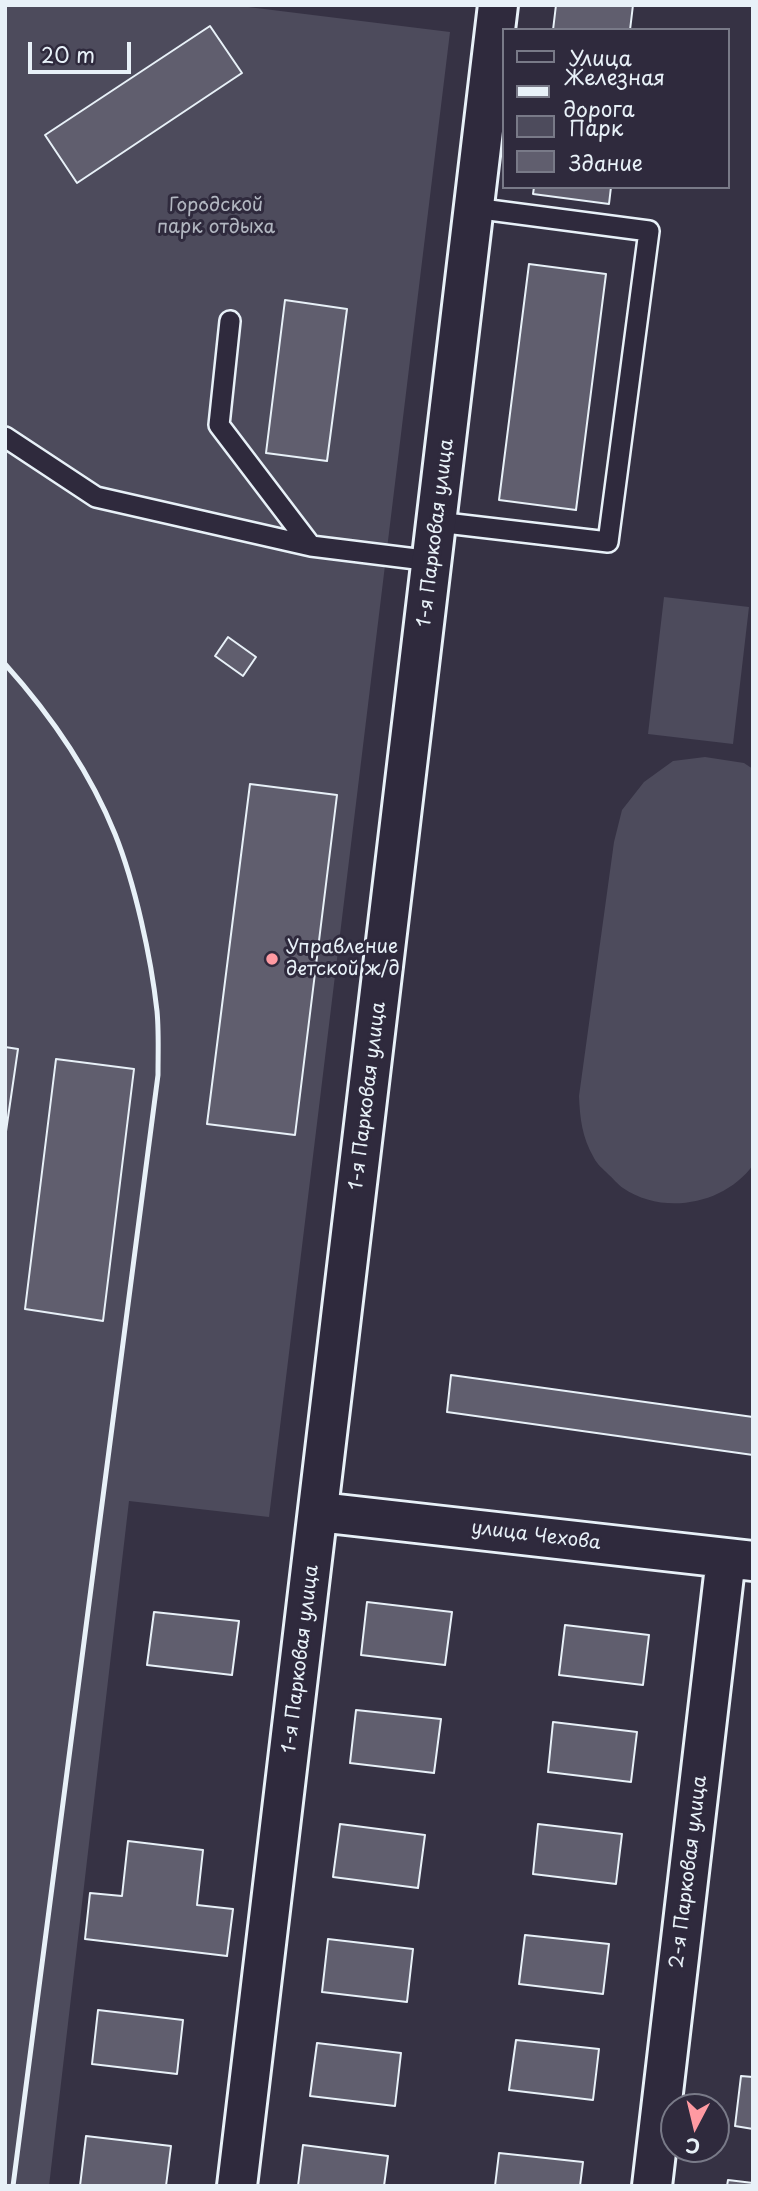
<!DOCTYPE html>
<meta charset="utf-8">
<style>
body{margin:0}
#map{position:relative;width:758px;height:2191px;overflow:hidden;background:#363244;font-family:"Playpen Sans",sans-serif}
canvas{display:block}
.frame{position:absolute;inset:0;border:7px solid #e8f1f8;pointer-events:none}
.legend{position:absolute;left:502px;top:28px;width:228px;height:161px;box-sizing:border-box;background:#2f2a3d;border:2px solid #797a88;margin:0;padding:9px 12px;list-style:none;font-size:21px;color:#e8f1f8}
.legend li{display:flex;align-items:center;gap:14px;height:35px}
.legend b{width:35px;border:2px solid #797a88}
.north{position:absolute;left:660px;top:2093px;width:70px;height:70px;box-sizing:border-box;background:#2f2a3d;border:2px solid #797a88;border-radius:50%;rotate:187deg;font-size:19px;font-weight:700;line-height:28px;text-align:center;color:#e8f1f8}
.north::after{content:'';display:block;margin:auto;width:24px;height:32px;background:#ff9aa2;clip-path:polygon(50% 0,100% 100%,50% 72%,0 100%)}
.scale{position:absolute;left:28px;top:42px;width:103px;height:32px;box-sizing:border-box;border:4px solid #e8f1f8;border-top:0;padding-left:9px;font-size:21px;line-height:24px;white-space:nowrap;color:#e8f1f8;-webkit-text-stroke:5px #2f2a3d;paint-order:stroke}
</style>
<div id="map">
<canvas width="758" height="2191"></canvas>
<div class="frame"></div>
<ul class="legend">
<li><b style="height:9px;background:#2f2a3d"></b>Улица</li>
<li><b style="height:9px;background:#e8f1f8"></b>Железная дорога</li>
<li><b style="height:19px;background:#4d4b5c"></b>Парк</li>
<li><b style="height:19px;background:#605e6e"></b>Здание</li>
</ul>
<div class="north">С</div>
<div class="scale">20 m</div>
</div>
<script>
const ctx = document.querySelector('canvas').getContext('2d');
ctx.lineJoin = 'round';
function paint(path, color) {
  ctx.fillStyle = color;
  ctx.fill(path, 'evenodd');
}
function trace(path, color, width, dash) {
  ctx.strokeStyle = color;
  ctx.lineWidth = width;
  ctx.lineCap = dash ? 'butt' : 'round';
  ctx.setLineDash(dash || []);
  ctx.stroke(path);
}
function write(font, color, halo, rows, align = 'center') {
  ctx.font = font + ' "Playpen Sans",sans-serif';
  ctx.lineWidth = 6;
  ctx.setLineDash([]);
  ctx.textBaseline = 'middle';
  ctx.strokeStyle = halo;
  ctx.fillStyle = color;
  for (const [text, x, y, turn = 0] of rows) {
    ctx.save();
    ctx.translate(x, y);
    ctx.rotate((+turn || 0) * Math.PI / 180);
    ctx.textAlign = isNaN(turn) ? turn : align;
    if (halo) ctx.strokeText(text, 0, 0);
    ctx.fillText(text, 0, 0);
    ctx.restore();
  }
}
paint(new Path2D(`
 M5,5H232L450,32L269,1517L129,1501L49,2186H5Z
 M664,597L749,607L733,744L648,734Z
 M705,757L744,763L753,769V1165C725,1204 664,1216 623,1188C618,1185 613,1178 608,1174C603,1169 597,1164 594,1158C582,1137 580,1119 579,1096L614,842L622,810L644,782L673,761Z`), '#4d4b5c');
const building = new Path2D(`
 M556,5H633L630,30H553Z
 M210,26L242,73L77,183L45,135Z
 M534,187H611L609,204L533,194Z
 M529,264L606,274L576,510L499,500Z
 M285,300L347,309L327,461L266,453Z
 M228,637L256,657L243,676L215,656Z
 M250,784L337,795L295,1135L207,1124Z
 M5,1047L18,1049L5,1138Z
 M56,1059L134,1069L103,1321L25,1309Z
 M451,1375L753,1417V1455L447,1412Z
 M367,1602L452,1612L445,1665L361,1655Z
 M154,1612L239,1621L232,1675L147,1665Z
 M565,1625L649,1635L643,1685L559,1675Z
 M356,1710L441,1719L434,1773L350,1763Z
 M553,1722L637,1732L631,1782L548,1772Z
 M340,1824L425,1835L418,1888L333,1877Z
 M538,1824L622,1834L616,1884L533,1874Z
 M128,1841L203,1850L197,1905L233,1909L227,1956L85,1939L90,1893L122,1896Z
 M525,1935L609,1944L603,1994L519,1984Z
 M328,1939L413,1949L407,2002L322,1992Z
 M98,2010L183,2020L177,2074L92,2064Z
 M516,2040L599,2049L593,2100L509,2090Z
 M317,2043L401,2053L395,2106L310,2096Z
 M741,2076L753,2077V2129L735,2126Z
 M86,2136L171,2146L166,2186H80Z
 M303,2145L388,2156L384,2186H298Z
 M499,2153L583,2162L580,2186H495Z
 M728,2180L753,2183V2186H727Z`);
paint(building, '#605e6e');
trace(building, '#e8f1f8', 2);
const lane = new Path2D(`
 M230,321L219,425L311,546
 M5,437L96,497L311,546L432,561
 M437,522L608,542L649,231L474,208`);
const street = new Path2D(`
 M319,1512L753,1561
 M237,2186L498,5
 M652,2186L726,1558`);
trace(lane, '#e8f1f8', 24);
trace(street, '#e8f1f8', 44);
trace(lane, '#2f2a3d', 19);
trace(street, '#2f2a3d', 38);
trace(new Path2D(`
 M5,664C49,713 90,772 115,834C135,884 151,957 157,1011C159,1032 158,1054 158,1075L13,2186`), '#e8f1f8', 5);
for (const [x, y, r, color] of [
 [272,959,7,"#ff9aa2"]
]) {
  const dot = new Path2D();
  dot.arc(x, y, r, 0, 2 * Math.PI);
  ctx.fillStyle = color;
  ctx.fill(dot);
  trace(dot, '#2f2a3d', 2.5);
}
write('19px', '#b2b7c1', '#2f2a3d', [
 ["Городской",216,206],
 ["парк отдыха",216,228]
]);
write('19px', '#e8f1f8', '#2f2a3d', [
 ["1-я Парковая улица",436,533,-83],
 ["1-я Парковая улица",368,1096,-83],
 ["улица Чехова",536,1536,7],
 ["1-я Парковая улица",301,1659,-83],
 ["2-я Парковая улица",689,1872,-83]
]);
write('19px', '#e8f1f8', '#2f2a3d', [
 ["Управление",286,948],
 ["детской ж/д",286,970]
], 'left');
</script>
